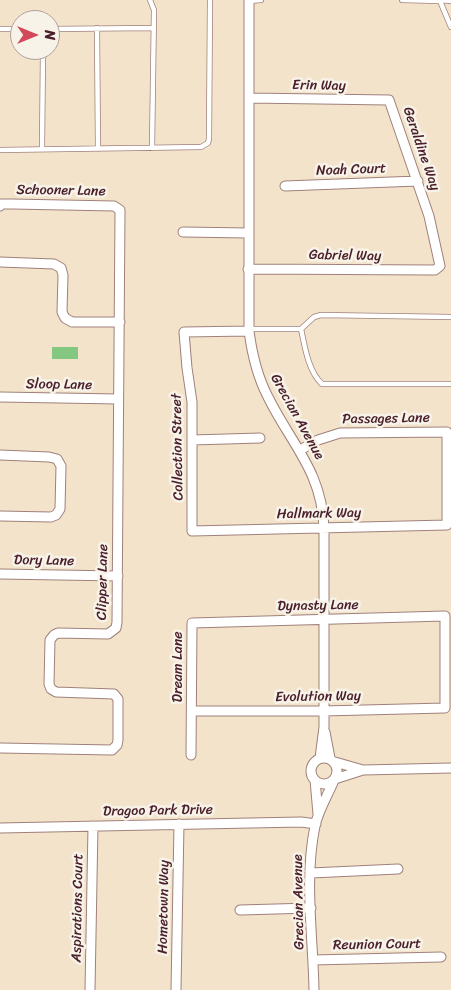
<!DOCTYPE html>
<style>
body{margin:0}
#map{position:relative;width:451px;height:990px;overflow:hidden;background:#f4e3cb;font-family:Sriracha,sans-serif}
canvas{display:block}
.north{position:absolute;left:10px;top:10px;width:50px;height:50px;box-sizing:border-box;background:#f7f3e8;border:1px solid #b29e9c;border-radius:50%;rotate:90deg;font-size:14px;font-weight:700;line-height:20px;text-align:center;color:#4a1f2b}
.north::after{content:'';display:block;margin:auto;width:18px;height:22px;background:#d1495b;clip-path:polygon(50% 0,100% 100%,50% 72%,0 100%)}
</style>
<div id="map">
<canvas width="451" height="990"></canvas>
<div class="north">N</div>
</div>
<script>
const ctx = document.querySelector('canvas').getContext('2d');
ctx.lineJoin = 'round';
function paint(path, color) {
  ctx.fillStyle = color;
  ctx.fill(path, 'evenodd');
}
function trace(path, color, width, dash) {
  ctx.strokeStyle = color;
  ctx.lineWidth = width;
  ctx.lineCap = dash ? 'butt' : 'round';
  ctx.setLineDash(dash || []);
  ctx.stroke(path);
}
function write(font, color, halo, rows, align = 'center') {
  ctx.font = font + ' Sriracha,sans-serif';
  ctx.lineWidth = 5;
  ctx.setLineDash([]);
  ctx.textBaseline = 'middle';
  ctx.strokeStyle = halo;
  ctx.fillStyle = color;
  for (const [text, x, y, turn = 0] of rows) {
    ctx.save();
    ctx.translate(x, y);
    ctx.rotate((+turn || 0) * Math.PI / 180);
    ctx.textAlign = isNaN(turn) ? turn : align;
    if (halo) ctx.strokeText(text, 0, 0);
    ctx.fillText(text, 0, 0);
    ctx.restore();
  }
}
paint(new Path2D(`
 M52,347H78V359H52Z`), '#84c780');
const service = new Path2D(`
 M150,0L154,10L152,148
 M402,0L440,1L451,27
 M440,0L451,1
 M249,1L261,0
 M97,28L98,149
 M0,29H20
 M50,29L153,28
 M42,149L43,50
 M0,150L201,147L208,143L209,139L210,0
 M249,329H301L314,317L321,315L451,317
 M301,329C305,347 308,371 322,384H451`);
const minor = new Path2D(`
 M249,0V331C252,354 257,376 268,397C291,444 322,471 324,528V727L320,758
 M285,186L418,181
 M0,206L1,204H12L114,206L120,210L117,622L116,628L108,634L58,633L54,635L50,640L49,684L51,689L56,692L114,694L118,699V740L117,745L112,750L0,748
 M183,232L248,233
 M0,262L54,264L61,268L63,275L62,312L65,318L72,322H120
 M248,269L435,270L440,266L429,216L389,100L249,98
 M249,331L184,332L187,368L192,402V531L447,525V432L340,433L318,440L300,450
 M0,397L118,399
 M192,440L260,438
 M0,455L49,457L57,459L61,466L60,509L56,515L51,517L0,516
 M0,574L118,576
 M325,732L330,758
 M191,755L192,623L445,616V708L323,711H192
 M311 771a13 13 0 1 1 26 0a13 13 0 1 1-26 0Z
 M335,762L363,770L451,768
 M335,779L363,770
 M315,780L318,814
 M0,828L301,822L316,824
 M311,873L398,869
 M240,910L311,908
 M313,960L441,957
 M90,990L93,826
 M176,990L179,824
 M314,990C313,936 304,879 315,826C318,811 328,795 334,780`);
trace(service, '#9f817b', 6);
trace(minor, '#9f817b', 11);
trace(service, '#fff', 4.5);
trace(minor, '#fff', 9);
write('14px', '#4a1f2b', '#f7f3e8', [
 ["Erin Way",319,86,1],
 ["Geraldine Way",421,149,71],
 ["Noah Court",351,170,-2],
 ["Schooner Lane",61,191,1],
 ["Gabriel Way",345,256,1],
 ["Sloop Lane",59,385,1],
 ["Grecian Avenue",297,417,61],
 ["Passages Lane",386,419,-1],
 ["Collection Street",178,447,-91],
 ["Hallmark Way",319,514,-1],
 ["Dory Lane",44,561,1],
 ["Clipper Lane",103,582,-89],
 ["Dynasty Lane",318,606,-1],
 ["Dream Lane",178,667,-90],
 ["Evolution Way",318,697,-1],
 ["Dragoo Park Drive",158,811,-1],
 ["Grecian Avenue",299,902,-91],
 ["Hometown Way",164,907,-89],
 ["Aspirations Court",78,908,-89],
 ["Reunion Court",377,945,-1]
]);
</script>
